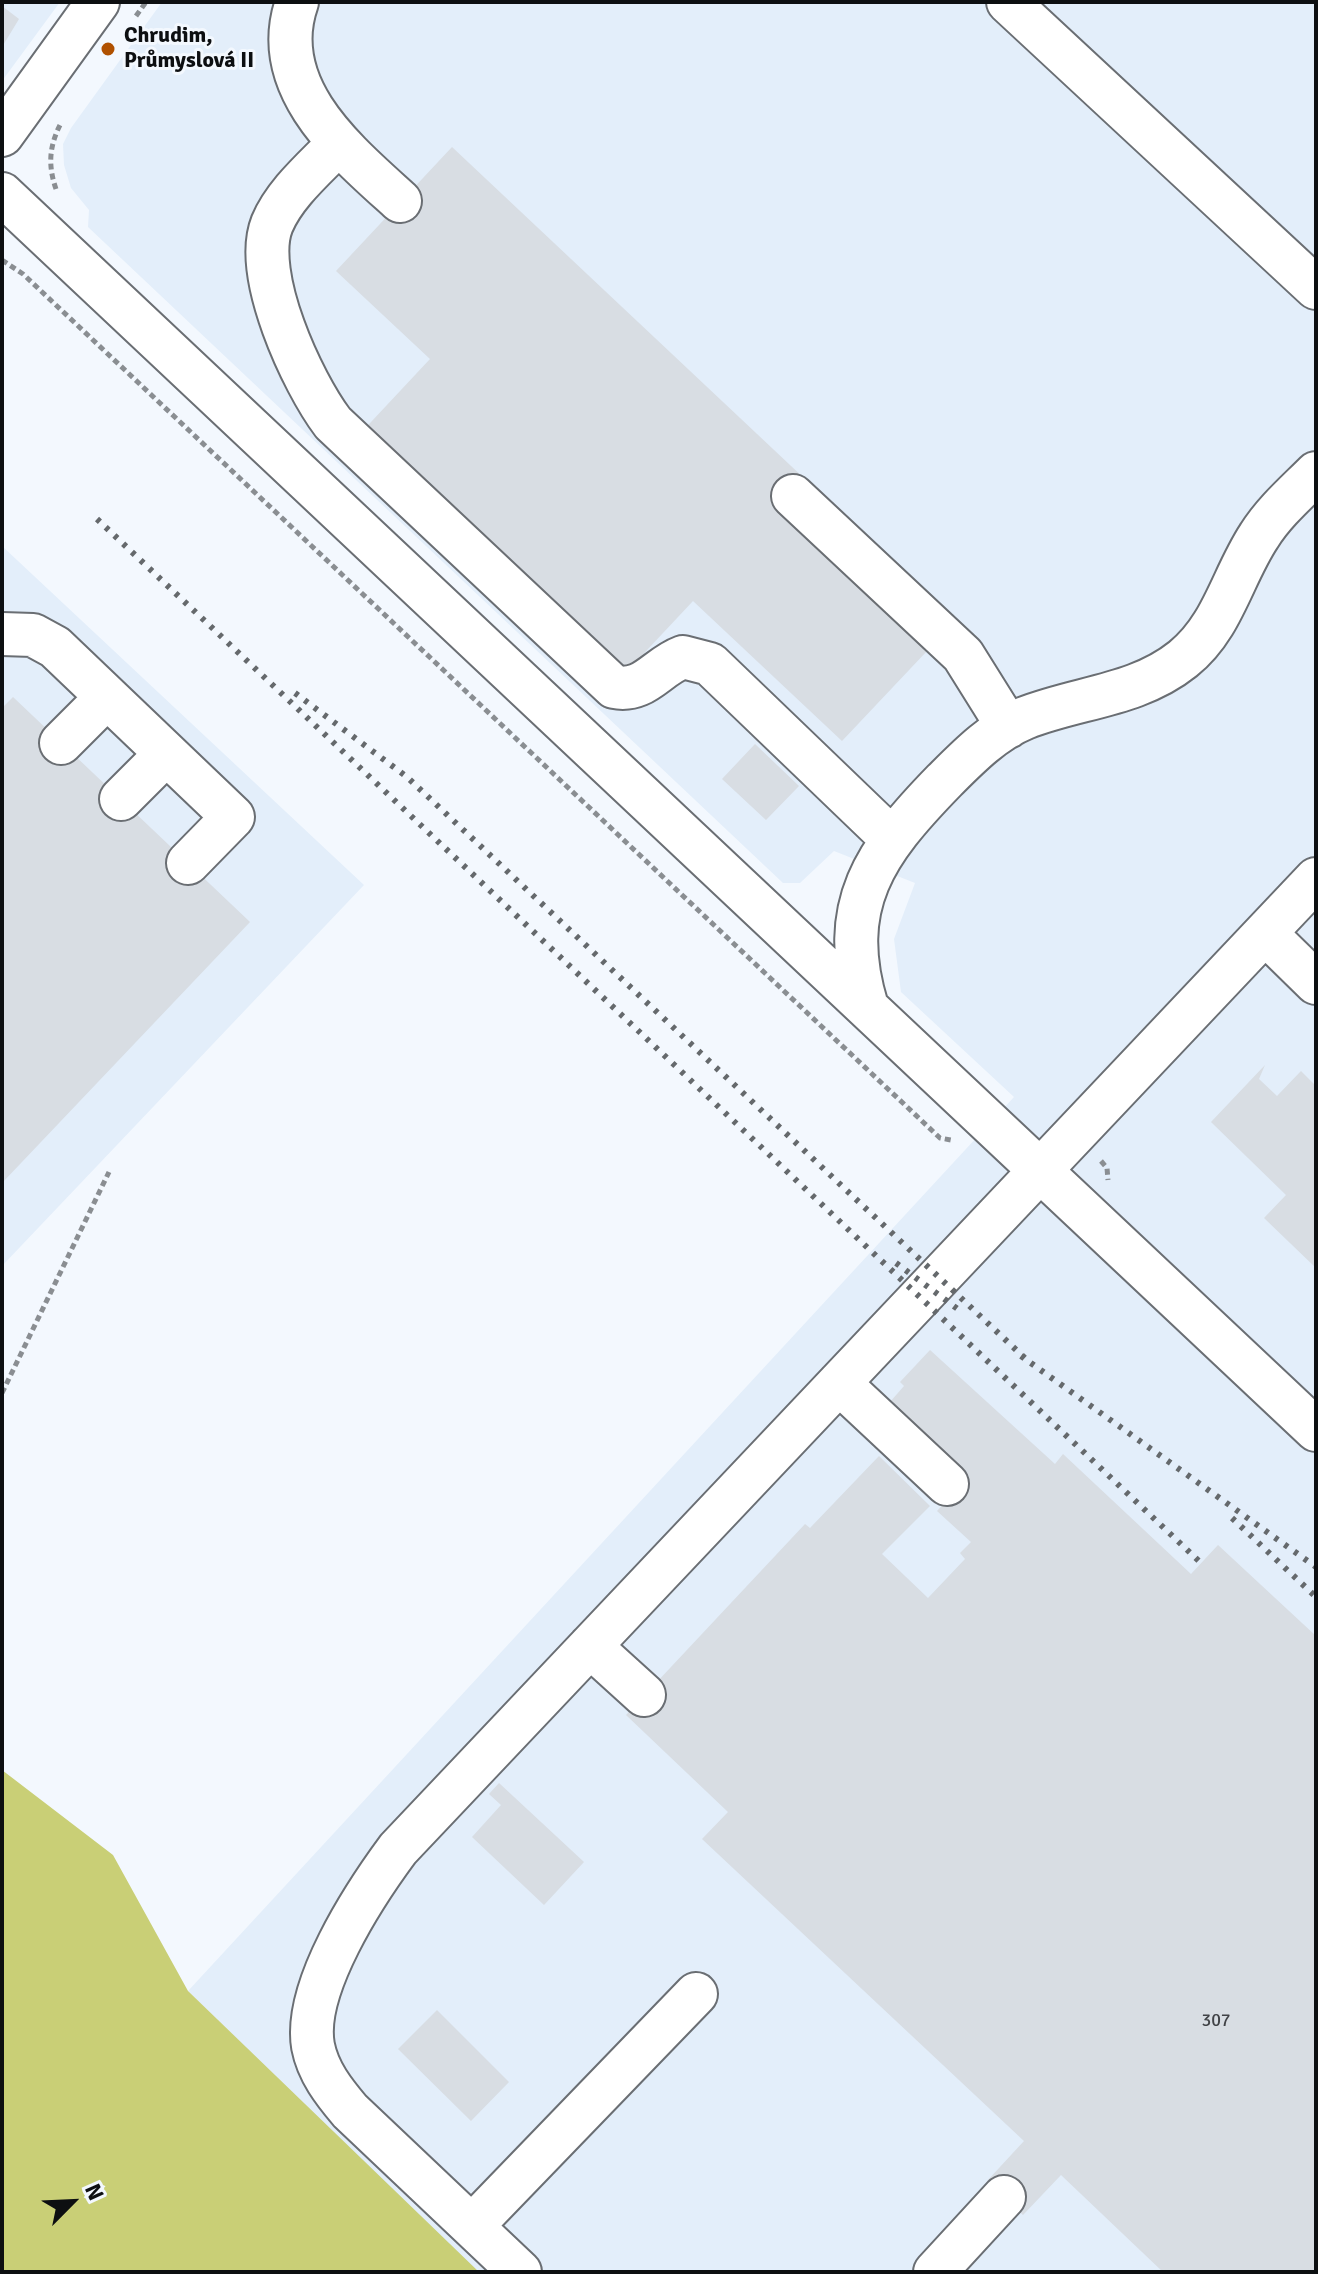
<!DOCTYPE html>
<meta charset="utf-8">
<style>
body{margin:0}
#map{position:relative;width:1318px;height:2274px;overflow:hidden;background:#f3f8fe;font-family:Signika,sans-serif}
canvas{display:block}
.frame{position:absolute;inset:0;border:4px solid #0d0f11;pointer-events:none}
.north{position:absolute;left:32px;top:2162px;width:80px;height:80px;-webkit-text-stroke:6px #f3f8fe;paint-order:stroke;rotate:66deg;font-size:22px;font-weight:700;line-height:32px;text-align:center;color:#0d0f11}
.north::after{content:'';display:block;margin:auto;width:28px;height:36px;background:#0d0f11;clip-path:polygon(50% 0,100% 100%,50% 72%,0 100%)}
</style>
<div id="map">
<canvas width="1318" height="2274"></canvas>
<div class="frame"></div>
<div class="north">N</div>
</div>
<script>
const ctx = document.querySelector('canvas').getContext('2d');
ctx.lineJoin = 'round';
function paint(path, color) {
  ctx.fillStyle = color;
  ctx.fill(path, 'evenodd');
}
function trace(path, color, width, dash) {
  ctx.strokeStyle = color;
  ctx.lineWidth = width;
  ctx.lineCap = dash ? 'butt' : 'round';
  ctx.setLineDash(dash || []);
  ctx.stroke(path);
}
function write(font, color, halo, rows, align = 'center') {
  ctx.font = font + ' Signika,sans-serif';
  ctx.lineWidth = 6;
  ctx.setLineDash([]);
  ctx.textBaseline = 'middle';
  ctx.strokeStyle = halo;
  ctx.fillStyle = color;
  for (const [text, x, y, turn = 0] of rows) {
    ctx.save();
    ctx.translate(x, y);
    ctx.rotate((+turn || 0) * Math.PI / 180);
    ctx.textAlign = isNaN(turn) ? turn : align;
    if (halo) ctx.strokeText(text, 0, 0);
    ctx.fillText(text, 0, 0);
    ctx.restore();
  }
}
paint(new Path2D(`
 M2,2H60L2,81Z
 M162,2H1316V2272H474L188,1991L1014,1097L901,992L894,939L915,883L834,851L800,883H783L88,227L89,210L71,188L64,165L63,144L71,128Z
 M2,546L364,885L2,1266Z`), '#e3eefa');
paint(new Path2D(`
 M2,1770L113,1855L188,1991L479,2272H2Z`), '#c9cf76');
paint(new Path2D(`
 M2,6L19,19L2,47Z
 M452,147L807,481L779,511L927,651L842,741L693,601L618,681L357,437L430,359L336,271Z
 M13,697L250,922L2,1183V708Z
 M755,744L799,786L766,820L722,779Z
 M1265,1065L1259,1079L1277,1096L1301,1071L1316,1086V1268L1264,1218L1286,1195L1211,1122Z
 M930,1350L1055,1464L1063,1454L1191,1574L1218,1545L1316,1636V2272H1163L1061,2175L1023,2215L987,2181L1024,2141L702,1839L728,1812L626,1715L805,1524L810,1528L879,1456L930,1506L882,1554L928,1598L965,1559L960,1553L971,1542L937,1511L969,1476L890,1402L904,1386L900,1382Z
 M499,1783L584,1862L544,1905L472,1837L501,1805L489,1794Z
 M437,2010L509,2082L471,2121L398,2049Z`), '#d8dde3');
const minor = new Path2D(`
 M297,2C267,87 345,151 400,201
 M1008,2L1316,288
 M2,135L98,2
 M338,144C315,168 285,193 272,224C252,274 302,382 333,423L614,687C645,693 656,667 683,657L710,664L891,838
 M2,194L1316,1430
 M793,496L963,655L1008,727
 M2,634L33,635L55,647L233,817L188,863
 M61,743L107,697
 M121,799L166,754
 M1265,933L1316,983
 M867,1007C836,905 875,852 944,781C967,758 993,731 1025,718C1078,697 1137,696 1183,659C1223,627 1232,577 1259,536C1274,512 1296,493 1316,473
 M839,1383L947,1484
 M590,1646L644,1695
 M472,2226L696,1994
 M520,2272L350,2111C334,2092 318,2072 313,2046C303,1988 364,1895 398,1849L1316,879
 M935,2272L1004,2197`);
trace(minor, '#6a6e73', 46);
trace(new Path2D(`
 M136,16L146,2
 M56,189C48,166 49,147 60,125
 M2,260L23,274L940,1138L951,1140
 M1101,1161L1107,1168L1108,1180
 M2,1393L109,1172`), '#8a8e92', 5, [6, 4]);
trace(minor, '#fff', 42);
trace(new Path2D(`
 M97,519L1201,1563
 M295,693L407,777L1028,1361
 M896,1263L963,1313
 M1021,1356L1316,1567
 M1232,1518L1316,1597`), '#65696c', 6, [4, 8]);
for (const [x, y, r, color] of [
 [108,49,8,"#b05100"]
]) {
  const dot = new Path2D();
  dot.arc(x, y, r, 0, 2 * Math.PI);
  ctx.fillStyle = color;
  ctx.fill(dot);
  trace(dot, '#f3f8fe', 3);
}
write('18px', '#404246', null, [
 ["307",1216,2021]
]);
write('bold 22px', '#0d0f11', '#f3f8fe', [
 ["Chrudim,",124,36],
 ["Průmyslová II",124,61]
], 'left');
</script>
